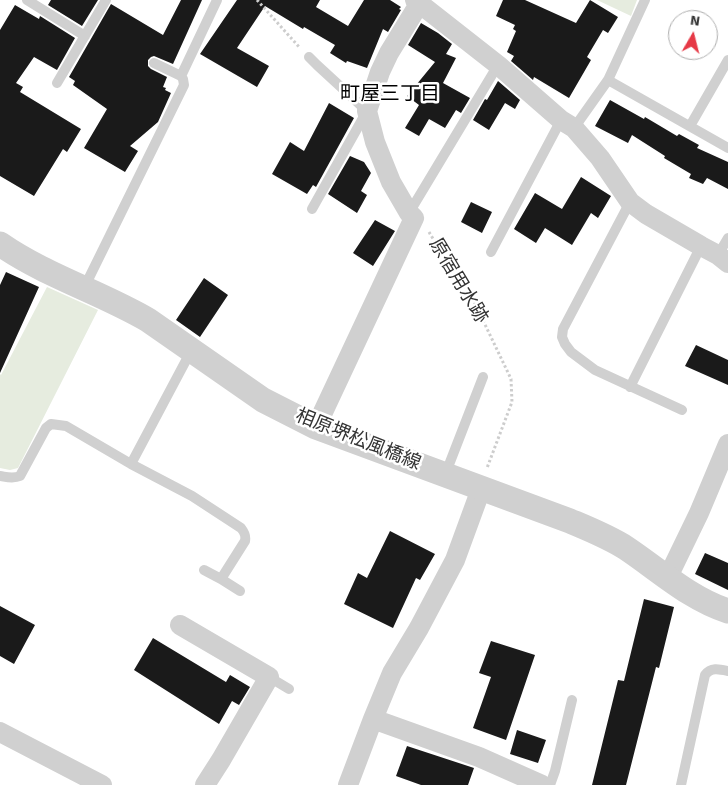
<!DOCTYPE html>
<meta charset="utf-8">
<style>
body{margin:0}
#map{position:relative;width:728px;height:785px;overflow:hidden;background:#fff;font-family:Signika,sans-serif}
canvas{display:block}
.north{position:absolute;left:668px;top:10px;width:50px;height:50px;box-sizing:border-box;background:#fff;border:1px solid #adadad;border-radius:50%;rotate:8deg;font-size:14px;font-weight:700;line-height:20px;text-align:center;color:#333}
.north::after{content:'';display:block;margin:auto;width:18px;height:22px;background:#e63946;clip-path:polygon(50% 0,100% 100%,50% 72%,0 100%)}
</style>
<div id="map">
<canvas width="728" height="785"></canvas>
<div class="north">N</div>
</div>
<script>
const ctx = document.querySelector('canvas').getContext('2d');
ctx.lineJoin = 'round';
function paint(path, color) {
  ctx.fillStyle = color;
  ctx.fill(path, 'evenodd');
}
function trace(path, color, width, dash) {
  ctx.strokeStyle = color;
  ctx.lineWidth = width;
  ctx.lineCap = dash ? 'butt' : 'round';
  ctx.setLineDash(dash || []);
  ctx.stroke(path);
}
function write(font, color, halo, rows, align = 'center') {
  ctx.font = font + ' Signika,"Noto Sans JP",sans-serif';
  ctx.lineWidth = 5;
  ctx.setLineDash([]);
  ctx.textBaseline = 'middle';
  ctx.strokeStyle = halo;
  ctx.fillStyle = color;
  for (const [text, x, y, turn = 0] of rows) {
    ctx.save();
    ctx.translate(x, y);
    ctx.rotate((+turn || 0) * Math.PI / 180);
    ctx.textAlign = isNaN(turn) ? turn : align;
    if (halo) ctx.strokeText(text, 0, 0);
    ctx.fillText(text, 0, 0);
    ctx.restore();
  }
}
paint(new Path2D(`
 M597,0H637L631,16Z
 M47,287L98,310L18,468L10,470L0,468V374L1,375Z`), '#e6ecdf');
paint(new Path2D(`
 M51,0H98L82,26L48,5Z
 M181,0H202L173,64L154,56L151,57L148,60V66L151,69L167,77L163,87L166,88L165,90L171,93L158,122L130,146L138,151L125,172L84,148L107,109L73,85L75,81L69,77L111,4L163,35Z
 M237,0H320L316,7L348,26L364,0H390L401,7L399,9L401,10L388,32L383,29L367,68L347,61L346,63L330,53L335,45L304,27L303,29L265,6L237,48L269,66L257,87L200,54Z
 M503,0H525L576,23L590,0L618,17L608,33L603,30L587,57L591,60L569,98L534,77L533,80L511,61L514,56L507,52L516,31L513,29L515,25L496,16Z
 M15,5L39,19L40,16L75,38L57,70L34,57L16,83L23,87L20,92L81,129L67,152L63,149L34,196L0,176V30Z
 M421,23L438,33L452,44L446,54L456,58L443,83L470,98L461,113L456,110L445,128L429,119L419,136L405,128L419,105L407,96L435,62L408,45Z
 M498,81L520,100L515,109L505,103L489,130L473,120L485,99L487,100Z
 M610,100L644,119L645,117L677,136L679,134L699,145L697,148L728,162V189L707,178L703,184L689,178L691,174L664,158L665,156L632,135L628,143L595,126Z
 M329,103L354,118L316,187L313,185L307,194L272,174L290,142L304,151Z
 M350,156L364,162L371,173L361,191L367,195L357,213L328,194Z
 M581,177L611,196L598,218L591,213L572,245L545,228L536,243L514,229L535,193L562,209Z
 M471,202L492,212L482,233L461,222Z
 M375,220L395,231L373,266L353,253Z
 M6,272L39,287L0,373V285Z
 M204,278L228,295L200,337L176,320Z
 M696,345L728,360V385L685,366Z
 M390,531L435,554L420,580L416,578L393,628L344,604L358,573L367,578Z
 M705,553L728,563V590L695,574Z
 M644,599L674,607L659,668L656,667L626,785H592L618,680L624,681Z
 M0,606L35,625L14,664L0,656Z
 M153,638L226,682L230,675L250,687L239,705L232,701L219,724L134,670Z
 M491,641L535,655L506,740L473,728L491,677L479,673Z
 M517,730L546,740L538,763L510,754Z
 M407,746L474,768L468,785H421L396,776Z`), '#1a1a1a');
trace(new Path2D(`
 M257,0L300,48
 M429,232L435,242L442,262L449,272L470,293L511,379L512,402L487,468`), '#cdcdcd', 3, [2.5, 2.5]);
trace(new Path2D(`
 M27,0L85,36
 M309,57L317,65L367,111L312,209
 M154,63L181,76
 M608,80L728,148
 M57,83L106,0
 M690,126L728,60
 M574,128L608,80L645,0
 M630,202L563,329L562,337L565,344L571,352L595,370L682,410
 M409,213L498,65
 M491,252L561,120
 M718,255L728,238
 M84,288L184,85L183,79L181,76L217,0
 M630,387L701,246
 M131,464L192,496L241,528C245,533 246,536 245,541L221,579L240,591
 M445,475L483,377
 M0,476C7,477 13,479 20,476L46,428L51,424L66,426L131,464L191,351
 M204,570L221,579
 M269,677L289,689
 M550,785L555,771L572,700
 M681,785L705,675C711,667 719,669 728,671`), '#d0d0d0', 10);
trace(new Path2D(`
 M415,0L498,65L561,120L574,128L600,158L630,202L646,214L701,246L718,255L728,263
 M316,427L414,218L409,213L391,182L375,142L367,111L380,72L389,53L419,4
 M668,577L699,513L728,444
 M180,625L269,677L221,760L205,785
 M373,719L479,757L542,785
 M0,732L102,785
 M348,785L373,719L392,673L419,628L455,560L481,489`), '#d0d0d0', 20);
trace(new Path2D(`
 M0,244C46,276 100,292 148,320L263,400L316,427L570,521C589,529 609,537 626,548C659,570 690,599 728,611`), '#d0d0d0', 25);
write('19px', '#333', '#fff', [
 ["原宿用水跡",458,281,59],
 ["相原堺松風橋線",358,440,22]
]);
write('20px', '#000', '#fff', [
 ["町屋三丁目",390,95]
]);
</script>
